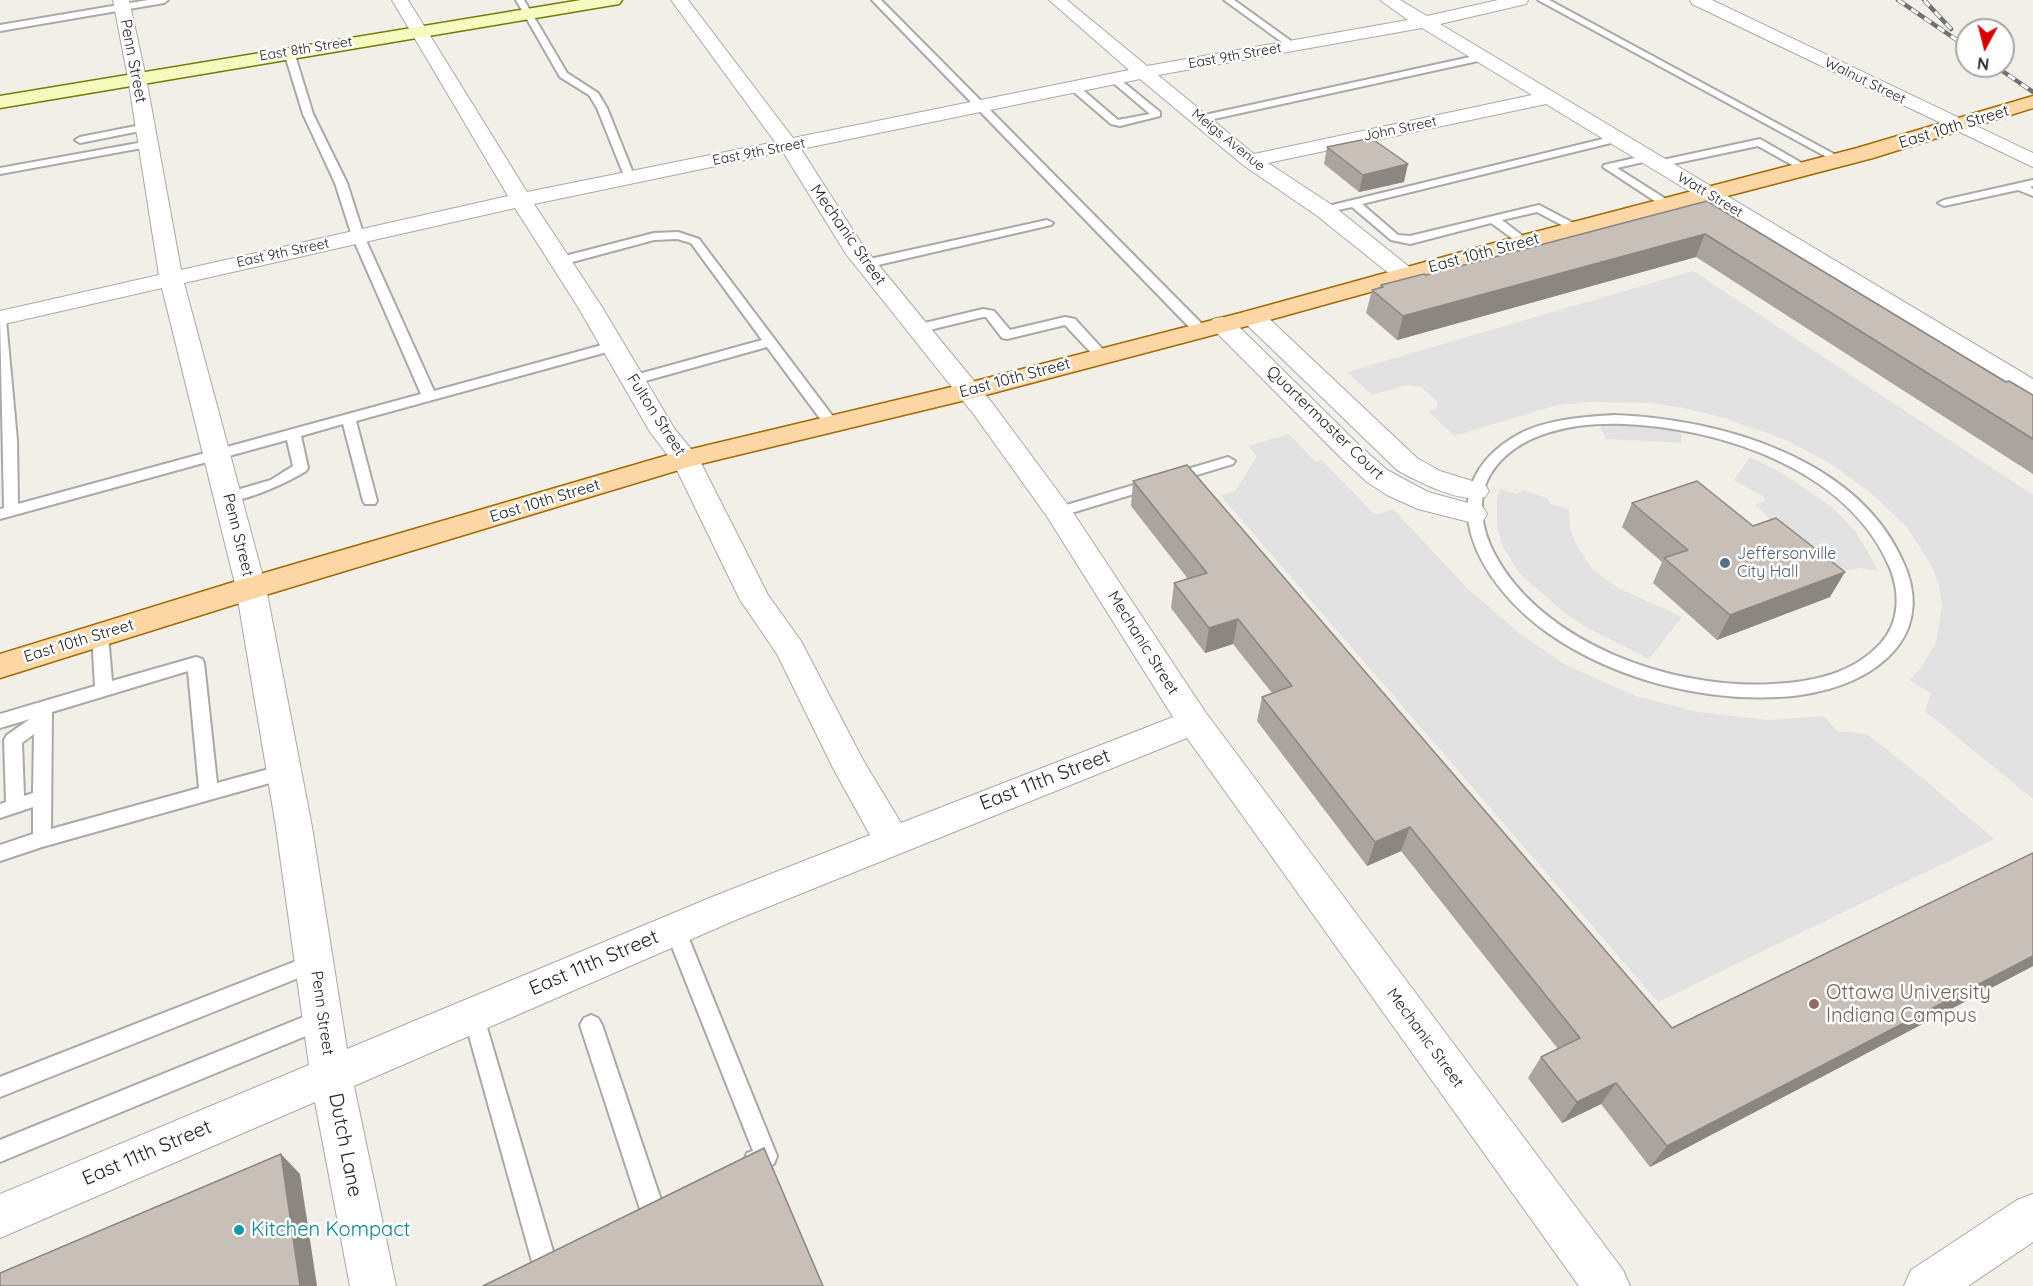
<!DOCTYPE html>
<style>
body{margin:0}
#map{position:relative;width:2033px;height:1286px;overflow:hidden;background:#f2efe9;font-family:Quicksand,sans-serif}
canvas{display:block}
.north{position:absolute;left:1955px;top:18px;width:60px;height:60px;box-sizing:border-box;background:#fff;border:2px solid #a7a7a7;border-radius:50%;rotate:187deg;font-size:16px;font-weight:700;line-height:24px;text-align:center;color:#222}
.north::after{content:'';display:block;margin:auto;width:21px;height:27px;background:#d40000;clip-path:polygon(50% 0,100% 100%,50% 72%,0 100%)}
</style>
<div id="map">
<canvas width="2033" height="1286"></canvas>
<div class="north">N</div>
</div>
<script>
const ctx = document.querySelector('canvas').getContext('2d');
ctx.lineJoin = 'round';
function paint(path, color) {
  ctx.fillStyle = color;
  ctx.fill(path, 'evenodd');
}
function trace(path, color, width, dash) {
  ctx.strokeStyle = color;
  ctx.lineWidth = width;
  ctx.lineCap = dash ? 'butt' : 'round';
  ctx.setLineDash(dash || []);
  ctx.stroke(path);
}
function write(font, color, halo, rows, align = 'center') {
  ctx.font = font + ' Quicksand,sans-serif';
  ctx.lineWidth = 5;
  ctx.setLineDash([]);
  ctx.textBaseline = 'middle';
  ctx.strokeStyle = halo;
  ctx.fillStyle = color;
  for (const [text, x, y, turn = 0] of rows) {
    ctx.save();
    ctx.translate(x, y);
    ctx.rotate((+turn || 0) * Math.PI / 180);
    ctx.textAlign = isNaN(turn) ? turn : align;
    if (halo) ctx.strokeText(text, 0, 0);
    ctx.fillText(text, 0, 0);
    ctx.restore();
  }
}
paint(new Path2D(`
 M1693,271L2033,495V799L1925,711L1931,693L1909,680L1921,668L1936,643L1942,606L1939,585L1931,564L1906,526L1872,494L1831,464L1786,440L1724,418L1684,408L1650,403L1592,402L1557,405L1454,436L1428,411L1436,409L1438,402L1421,387L1408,385L1372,395L1347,372Z
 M1597,420L1680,425L1682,443L1606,439Z
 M1289,434L1315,461L1322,460L1373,513L1379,514L1393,509L1467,588L1518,632L1564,664L1635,696L1698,712L1768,720L1824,716L1837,731L1867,734L1908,766L1994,839L1658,1002L1220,495L1235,491L1257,456L1248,446Z
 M1750,457L1782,473L1833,508L1855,531L1879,571L1859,568L1827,574L1755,505L1765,501L1764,497L1734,480Z
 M1500,489L1517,494L1523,490L1547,498L1551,504L1569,509L1570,528L1575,542L1592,569L1618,588L1682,617L1649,659L1589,629L1566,614L1519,573L1502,545L1497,526V499Z`), '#e2e2e2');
const lane = new Path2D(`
 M148,0H168L164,3L0,31V25Z
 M516,0H524L567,73L598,93L607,108L635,178L634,180H626L625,178L597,108L589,95L560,77Z
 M872,0H881L1205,327L1206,330L1205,333H1195Z
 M1224,0H1234L1298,46L1290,48Z
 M1538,0H1549L1845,160L1844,162H1836Z
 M289,49L294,52L313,114L347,183L364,236L434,391L613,342L619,346L618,349L356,421L377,501L375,504H365L363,501L343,424L301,436L308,468L306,471C290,481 241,505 223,500L221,497L223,494L271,480L293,466L287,440L0,519V509L4,508L0,316L6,320L17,440L18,504L421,394L352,236L335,183L303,114L284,52Z
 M1484,54L1487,55V59L1200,122L1195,119L1200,116Z
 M1111,77H1117L1160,112V116L1120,126L1111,124L1068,87L1077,85L1118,120L1150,114L1111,81Z
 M146,124L150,125V129L80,143L75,140L80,137Z
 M1615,136L1620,139L1619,141L1362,204L1398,235L1410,236L1539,205L1581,227V231H1573L1537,212L1502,220L1528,240V244H1520L1491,223L1410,244L1391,240L1352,207L1324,213L1318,210L1320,208Z
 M1760,139L1812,169L1807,172L1803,171L1758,146L1658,167L1653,164L1658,161Z
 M149,141L154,144L153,146L0,174V168Z
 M1648,155L1653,158L1652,160L1617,168L1672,203V207H1664L1603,167L1604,165Z
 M2033,180V186L2030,187L2033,189V196L2018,190L1944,206L1938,203L1944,200Z
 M1047,220L1053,223L1051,225L865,268L859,264L865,260Z
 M678,232L699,239L837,422L839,425L837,428H827L767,347L638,383H628L626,380L628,377L762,340L691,243L677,239L654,240L561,265L555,261L557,258L654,233Z
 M983,309L994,311L1010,330L1065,317L1075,319L1108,355L1106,358H1096L1065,325L1007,339L1002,338L986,317H983L917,333L911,329L912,326Z
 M1615,415C1720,419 1859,458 1904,564C1916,591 1917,621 1898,646C1871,681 1821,695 1779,697C1700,701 1614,679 1548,633C1480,585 1422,488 1519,434C1548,419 1583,417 1615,415ZM1624,424C1722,428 1849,470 1890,568C1900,593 1900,622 1881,643C1853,674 1812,682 1773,684C1675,690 1542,645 1494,553C1482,530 1476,499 1490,475C1516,431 1578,422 1624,424Z
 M1228,457L1235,461L1233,464L1058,517L1051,512L1053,509Z
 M100,629L106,631L108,635L112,681L196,657L202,659L204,663L217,783L284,765L290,767L293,772L290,777L284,779L42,847L0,861V845L33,834V807L0,818V804L6,802L4,740L7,735L30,719L0,728V714L95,686L92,635L94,631ZM188,671L199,788L51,829L52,712ZM34,734L33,793L24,796L22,743Z
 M675,920L682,923L685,929L777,1156L774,1164L755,1172L747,1169L744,1161L747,1153L753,1151L665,929L668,923Z
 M314,954L321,957L324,963L321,969L0,1097V1077Z
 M473,1004L480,1007L483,1014L557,1265L553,1273L545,1277L537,1273L533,1265L463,1014L466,1007Z
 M323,1009L330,1012L333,1019L330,1026L0,1162V1140Z
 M591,1015L598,1018L602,1025L665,1212L661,1220L653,1224L645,1220L641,1212L580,1025L584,1018Z`);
const street = new Path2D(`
 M113,0H129L146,78L181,270L508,196L392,0H408L527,192L775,142L671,0H688L793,138L1129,70L1049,0H1067L1147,66L1408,20L1380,0H1400L1427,16L1498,0H1528L1526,4L1440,24L2033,379V398L2024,395L1546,104L1268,163L1332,205L1412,269L1416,274L1412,279L1404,281L1396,279L1316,215L1243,165L1140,79L801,149L863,246L993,404L1068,505L1206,713L1623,1270L1630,1286H1579L1187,738L738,919L354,1086L396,1286H350L315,1102L0,1238V1194L309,1065L276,827L236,588L162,288L0,325V311L159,275L128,78ZM1422,28L1532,95L1254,154L1158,75ZM783,152L846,254L975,416L1048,518L1173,717L901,823L863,760L801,641L768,595L699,459L674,428L602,307L534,204ZM515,208L578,307L650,432L673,462L740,600L777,654L833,768L870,835L712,897L347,1049L312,827L266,588L184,283Z
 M1690,0H1712L2033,153V167L1692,4Z
 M1253,310L1262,312L1417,458L1440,471L1485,485L1489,491L1485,497C1461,504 1419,482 1397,470L1244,322L1241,317L1244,312Z
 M1222,317L1231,319L1360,446L1387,470L1428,492L1483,507L1487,514L1483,521L1473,523L1418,509L1387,495L1367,482L1341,458L1213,329L1210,324L1213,319Z
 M2033,1194V1242L1968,1286H1904L1911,1270L2017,1200Z`);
const secondary = new Path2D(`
 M581,0H622L619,4L613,5L0,108V96Z`);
const primary = new Path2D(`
 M2033,96V108L1873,158L1532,247L1262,322L978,397L692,466L262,596L0,678V654L240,580L675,453L964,384L1244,312L1516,237L1857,148Z`);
trace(lane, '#a9a9a9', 4);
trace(street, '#a9a9a9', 2);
trace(secondary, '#707d05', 3);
trace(primary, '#a06b00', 3);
paint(lane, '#fff');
paint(street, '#fff');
paint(secondary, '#f7fabf');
paint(primary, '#fcd6a4');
const rail = new Path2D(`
 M1898,0L1967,47
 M1924,0L1951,29
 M1995,66L2033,92`);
trace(rail, '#707070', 4.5);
trace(rail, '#fff', 3, [8]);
paint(new Path2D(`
 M1327,147L1404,182L1359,192L1324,164Z
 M1707,201L2006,382L2033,395V474L1696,257L1397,340L1366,313L1372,290L1380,287L1381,285L1426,275Z
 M1133,481L1672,1028L2033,853V966L1650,1167L1601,1104L1562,1123L1528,1078L1541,1057L1558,1049L1401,851L1367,866L1257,721L1262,697L1272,693L1233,644L1205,653L1171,608L1174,583L1188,579L1131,506Z
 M1632,503L1830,597L1717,640L1653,583L1662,562L1622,527Z`), '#aba49e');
paint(new Path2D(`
 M1408,164L1404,182L1359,192L1363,175Z
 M1705,234L1696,257L1397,340L1403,316Z
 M1845,572L1830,597L1717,640L1730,615Z
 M1238,619L1233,644L1205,653L1209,628Z
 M1410,827L1401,851L1367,866L1375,842Z
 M2033,956V966L1650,1167L1667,1146Z
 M1616,1083L1601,1104L1562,1123L1577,1102Z
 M281,1154L300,1174L317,1286H300Z`), '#8b8681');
const building = new Path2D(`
 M1371,138L1408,164L1363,175L1327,147Z
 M1707,201L2006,382L2009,381L2033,395V439L1705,234L1403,316L1372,290L1383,287L1381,285L1424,274L1426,275Z
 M1187,465L1672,1028L2033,853V956L1667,1146L1616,1083L1577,1102L1541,1057L1580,1038L1410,827L1375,842L1262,697L1292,686L1238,619L1209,628L1174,583L1207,573L1133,481Z
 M1697,481L1753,526L1776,518L1845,572L1730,615L1664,558L1688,550L1632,503Z
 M764,1148L823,1286H483Z
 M281,1154L300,1286H0V1273Z`);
paint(building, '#c7bfb8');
trace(building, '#8b8681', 1.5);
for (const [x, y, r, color] of [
 [1725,563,6,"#5c6f8a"],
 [1814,1004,6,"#8d6e63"],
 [239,1230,6,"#0f9aa8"]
]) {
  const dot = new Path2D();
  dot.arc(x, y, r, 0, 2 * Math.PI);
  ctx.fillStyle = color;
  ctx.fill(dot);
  trace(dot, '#fff', 2);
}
write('14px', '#222', '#fff', [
 ["East 8th Street",306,49,-9],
 ["East 9th Street",1235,56,-10],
 ["Walnut Street",1865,81,26],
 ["John Street",1400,129,-12],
 ["Meigs Avenue",1228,140,39],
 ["East 9th Street",759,152,-11],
 ["Watt Street",1710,195,31],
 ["East 9th Street",283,253,-12]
]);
write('16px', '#222', '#fff', [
 ["Penn Street",133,61,79],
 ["East 10th Street",1954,127,-17],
 ["Mechanic Street",848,235,55],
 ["East 10th Street",1484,253,-15],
 ["East 10th Street",1015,378,-15],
 ["Fulton Street",656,415,57],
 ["Quartermaster Court",1325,423,44],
 ["East 10th Street",545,501,-17],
 ["Penn Street",238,535,76],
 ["East 10th Street",79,641,-17],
 ["Mechanic Street",1143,643,58],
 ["Penn Street",322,1013,82],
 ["Mechanic Street",1425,1038,54]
]);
write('16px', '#4e5e75', '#fff', [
 ["Jeffersonville",1737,554],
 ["City Hall",1737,572]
], 'left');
write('20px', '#222', '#fff', [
 ["East 11th Street",1045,780,-21],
 ["East 11th Street",594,963,-23],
 ["Dutch Lane",345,1145,79],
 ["East 11th Street",147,1153,-23]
]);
write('20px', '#785e54', '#fff', [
 ["Ottawa University",1826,993],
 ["Indiana Campus",1826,1016]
], 'left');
write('20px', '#0d838f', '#fff', [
 ["Kitchen Kompact",251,1230]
], 'left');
</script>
